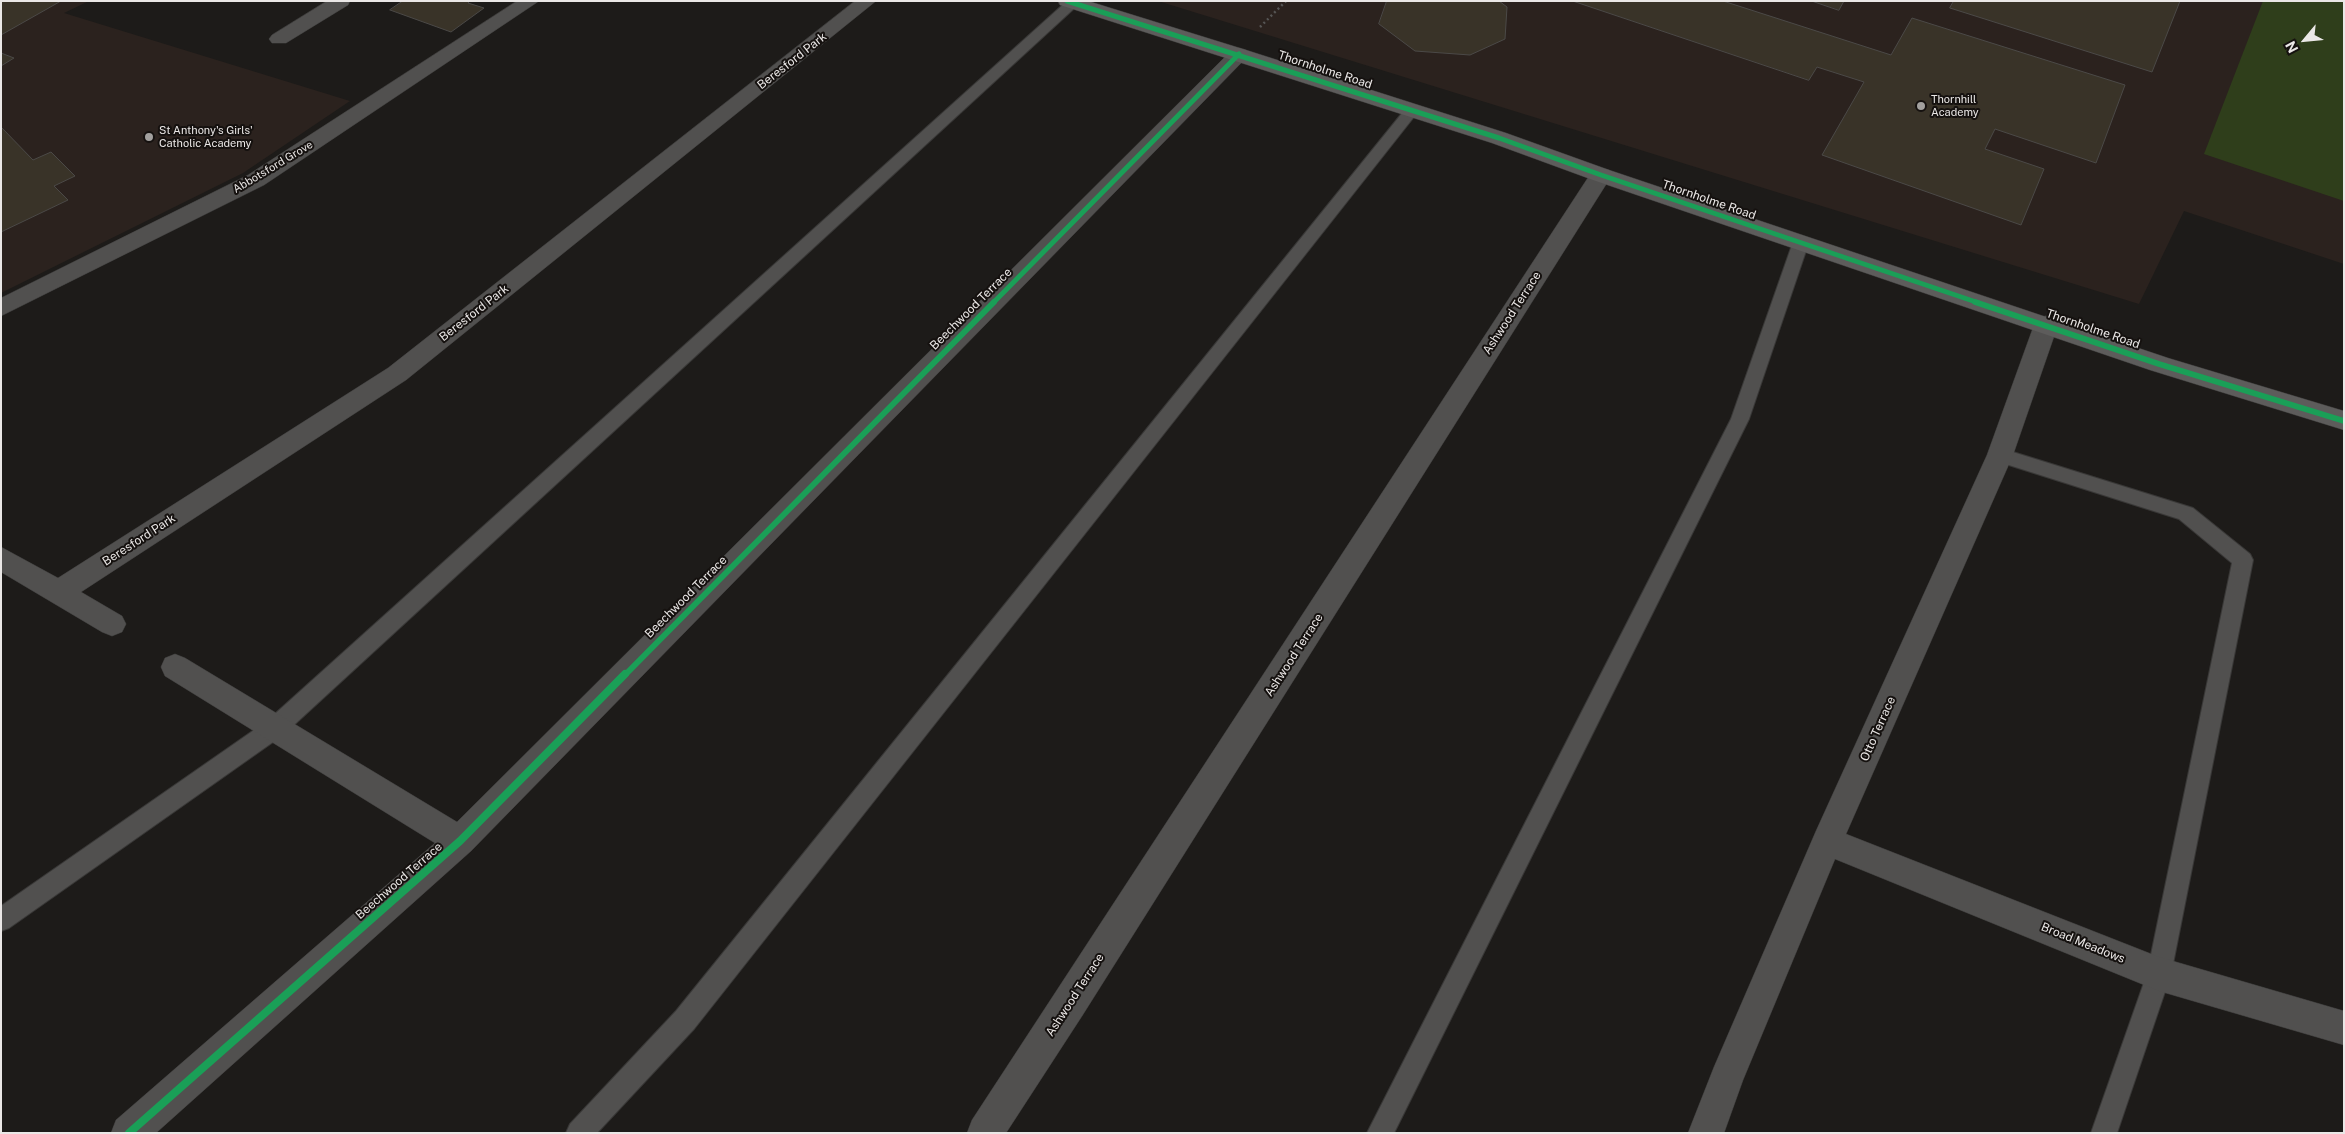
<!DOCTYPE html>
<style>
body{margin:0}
#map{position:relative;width:2345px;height:1134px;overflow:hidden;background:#1d1b19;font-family:"Public Sans",sans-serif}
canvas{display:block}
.frame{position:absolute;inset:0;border:2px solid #eae7e6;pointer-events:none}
.north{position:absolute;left:2280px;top:15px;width:50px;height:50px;-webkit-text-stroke:4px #15110f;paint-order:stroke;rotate:242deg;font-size:14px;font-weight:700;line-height:20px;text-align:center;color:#eae7e6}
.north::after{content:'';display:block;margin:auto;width:18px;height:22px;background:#eae7e6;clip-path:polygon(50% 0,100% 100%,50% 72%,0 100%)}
</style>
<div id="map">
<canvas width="2345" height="1134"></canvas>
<div class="frame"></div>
<div class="north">N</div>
</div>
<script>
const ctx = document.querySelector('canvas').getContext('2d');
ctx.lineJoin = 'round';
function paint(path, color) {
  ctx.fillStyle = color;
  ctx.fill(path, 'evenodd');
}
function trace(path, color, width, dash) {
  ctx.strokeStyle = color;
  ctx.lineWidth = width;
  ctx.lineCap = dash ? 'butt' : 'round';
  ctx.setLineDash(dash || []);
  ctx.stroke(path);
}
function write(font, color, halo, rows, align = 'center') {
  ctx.font = font + ' "Public Sans",sans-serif';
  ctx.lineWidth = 4;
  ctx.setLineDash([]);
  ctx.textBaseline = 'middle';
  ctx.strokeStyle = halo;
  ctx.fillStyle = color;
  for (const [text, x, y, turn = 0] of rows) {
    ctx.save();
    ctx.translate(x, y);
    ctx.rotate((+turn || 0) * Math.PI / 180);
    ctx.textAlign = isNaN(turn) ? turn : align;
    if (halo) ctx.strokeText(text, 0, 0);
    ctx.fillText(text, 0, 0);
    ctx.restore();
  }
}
paint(new Path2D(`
 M1,1H89L64,13L350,101L243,173L1,293Z
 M1158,1H2344V264L2184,211L2139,304Z`), '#2b221e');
paint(new Path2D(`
 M2263,1H2344V201L2204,154Z`), '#2f3e1b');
const building = new Path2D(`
 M1,1H61L1,35Z
 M403,1H470L468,3L484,8L451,32L390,10Z
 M1387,1H1499L1507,7L1505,39L1470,55L1415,51L1379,24Z
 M1573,1H1723L1891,55L1912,18L2125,85L2096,163L1995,129L1985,149L2044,169L2021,225L1822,155L1864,82L1817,67L1809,80Z
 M1812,1H1844L1839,10Z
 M1954,1H2180L2152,72L1950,8Z
 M1,53L14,58L1,66Z
 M1,127L33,160L51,152L75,176L54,186L68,200L1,232Z`);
paint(building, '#393328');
trace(building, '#4b4947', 1);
const lane = new Path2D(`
 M1067,1L1080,3L283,735L9,928L1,931V906L267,721Z
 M1412,105L1420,110L1417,113L694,1029L597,1133H566L570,1124L676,1011L1407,107Z
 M1801,236L1807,238L1809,242L1749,419L1394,1133H1367L1731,419L1793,242L1795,238Z
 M2000,448L2193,508L2250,554L2253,560L2171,974L2117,1133H2091L2147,974L2232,563L2179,519L1993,460L1991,455L1993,450Z`);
const street = new Path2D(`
 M327,1H350L348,5L286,43H272L269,39L272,35Z
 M517,1H539L264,185L1,316V298L248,175Z
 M855,1H876L406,380L81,592L122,616L126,624L122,632L112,636L102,632L1,572V547L58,578L388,368Z
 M1239,48L1246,50L1249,54L1246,58L471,851L156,1133H111L116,1120L435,843L165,676L161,667L165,658L175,654L185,658L457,822L1232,50Z
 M1601,168L1609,170L1612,175L1082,1016L1006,1133H967L972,1120L1593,170Z
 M2046,316L2054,319L2058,325L2013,455L1846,834L2159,957L2344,1011V1045L2159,991L1835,859L1743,1080L1724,1133H1688L1714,1067L1816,831L1987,455L2034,325L2038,319Z`);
const secondary = new Path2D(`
 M1058,1H1088L1246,50L1506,133L1609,170L2168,358L2344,411V430L2150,370L1593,180L1492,143L1060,5Z`);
trace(lane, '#393837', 2);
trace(street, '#393837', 1);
trace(secondary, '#393837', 1);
trace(new Path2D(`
 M1260,27L1286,1`), '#565554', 2.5, [2, 3]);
paint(lane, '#51504f');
paint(street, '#51504f');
paint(secondary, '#5d5c5b');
trace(new Path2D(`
 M1067,1L1499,138L1601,175L1979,303
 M993,303L1239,54`), '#1a9f57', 5);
trace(new Path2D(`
 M1975,302L2159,364L2344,421
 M624,676L994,302`), '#1a9f57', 6);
trace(new Path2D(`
 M129,1133L460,841L625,674`), '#1a9f57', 8);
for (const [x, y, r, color] of [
 [1921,106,5,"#a2a09e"],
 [149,137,5,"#a2a09e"]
]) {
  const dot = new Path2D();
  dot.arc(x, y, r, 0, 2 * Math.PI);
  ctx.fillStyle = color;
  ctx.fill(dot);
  trace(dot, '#15110f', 2);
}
write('11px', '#eae7e6', '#15110f', [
 ["Thornhill",1931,100],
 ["Academy",1931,113],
 ["St Anthony's Girls'",159,131],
 ["Catholic Academy",159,144]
], 'left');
write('11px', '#eae7e6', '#15110f', [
 ["Abbotsford Grove",273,167,-31]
]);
write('12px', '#eae7e6', '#15110f', [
 ["Beresford Park",792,61,-38],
 ["Thornholme Road",1325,70,18],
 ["Thornholme Road",1709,200,19],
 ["Beechwood Terrace",971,309,-45],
 ["Beresford Park",474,313,-38],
 ["Ashwood Terrace",1512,313,-57],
 ["Thornholme Road",2093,329,19],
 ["Beresford Park",139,540,-33],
 ["Beechwood Terrace",686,597,-45],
 ["Ashwood Terrace",1294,655,-57],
 ["Otto Terrace",1878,729,-66],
 ["Beechwood Terrace",399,881,-41],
 ["Broad Meadows",2083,943,22],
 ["Ashwood Terrace",1075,995,-57]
]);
</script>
